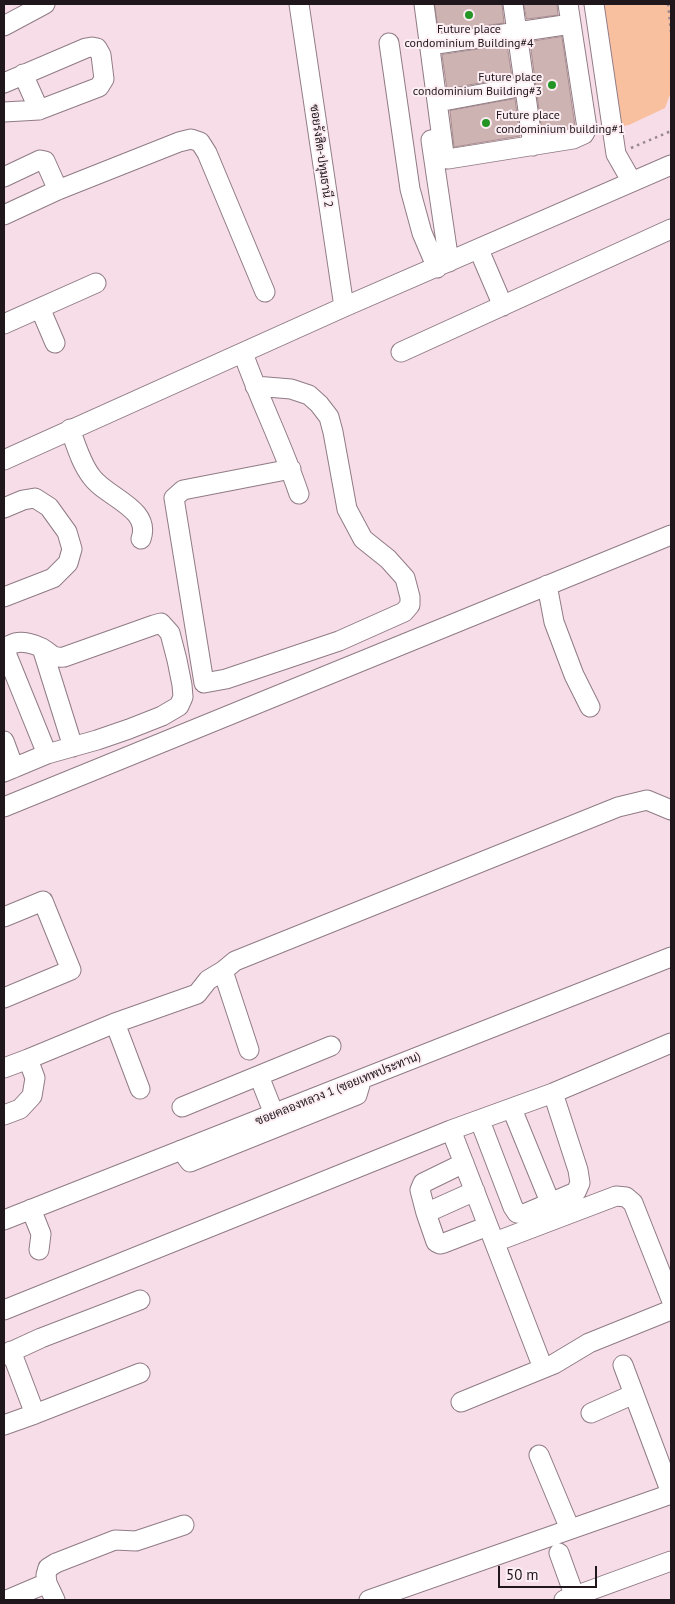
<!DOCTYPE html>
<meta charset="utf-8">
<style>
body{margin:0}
#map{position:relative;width:675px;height:1604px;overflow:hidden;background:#f6dde8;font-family:"PT Sans",sans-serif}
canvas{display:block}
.frame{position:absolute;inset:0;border:5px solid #1f171b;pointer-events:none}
.scale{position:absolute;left:498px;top:1566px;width:99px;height:22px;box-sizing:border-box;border:2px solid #1f171b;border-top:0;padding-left:6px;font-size:15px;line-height:18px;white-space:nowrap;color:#1f171b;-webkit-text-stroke:4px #fdeef4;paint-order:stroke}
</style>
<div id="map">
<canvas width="675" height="1604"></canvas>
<div class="frame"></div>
<div class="scale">50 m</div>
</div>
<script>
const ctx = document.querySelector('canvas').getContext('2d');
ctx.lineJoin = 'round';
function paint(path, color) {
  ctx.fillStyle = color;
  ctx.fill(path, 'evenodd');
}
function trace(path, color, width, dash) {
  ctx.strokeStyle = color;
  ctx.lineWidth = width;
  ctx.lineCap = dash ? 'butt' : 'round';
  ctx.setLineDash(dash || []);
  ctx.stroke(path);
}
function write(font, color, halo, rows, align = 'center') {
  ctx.font = font + ' "PT Sans",Sarabun,sans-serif';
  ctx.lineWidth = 4;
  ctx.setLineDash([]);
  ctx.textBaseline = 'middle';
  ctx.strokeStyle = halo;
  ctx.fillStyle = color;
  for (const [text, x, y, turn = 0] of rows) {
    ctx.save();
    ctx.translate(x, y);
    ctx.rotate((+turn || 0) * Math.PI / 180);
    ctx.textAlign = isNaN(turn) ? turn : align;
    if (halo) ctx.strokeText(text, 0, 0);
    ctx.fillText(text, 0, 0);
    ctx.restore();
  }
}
paint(new Path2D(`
 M604,4H671V94V92L665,108L629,125L622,126Z`), '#f9c0a0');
const building = new Path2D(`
 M435,4H502L504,23L439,32Z
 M524,4H557L558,15L527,19Z
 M562,37L575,126L570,128L542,132L530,42Z
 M507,45L512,77L447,89L442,55Z
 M515,99L520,136L454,147L450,111Z`);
paint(building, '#cdb3b2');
trace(building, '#a88f8e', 1);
const minor = new Path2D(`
 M299,4L344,307
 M424,4L444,154L448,159L573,139L584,134L587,128L568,4
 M513,4L533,146
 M594,4L616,154L632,182
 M4,26L45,4
 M389,43L410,189L422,233L437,268
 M430,45L571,24
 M23,74L39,110
 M4,83L86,48L92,47L97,48L101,55L104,79L99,87L39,110L4,112
 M438,102L524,86
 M431,140L449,262
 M4,177L40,160L45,161L58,190
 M4,215L58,190L179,142L191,139L200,142L207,153L265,292
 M479,250L503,306
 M40,308L55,343
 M4,324L96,283
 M401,352L671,229
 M243,353C260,401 283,446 299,494
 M255,386L291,389L309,395L319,404L329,417L333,432L347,509L363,539L388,559L405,578L410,597V605L404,612L339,641L226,679L204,683L174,498L183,490L291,469
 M70,429C76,445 81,463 91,476C105,497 152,508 141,539
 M4,460L344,307L671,165
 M4,508L23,500L35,498L49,507L67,532L72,549L68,563L53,578L4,597
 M547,585L554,622L574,675L590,707
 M4,648C7,647 11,644 15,643C23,641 35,644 42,648C52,654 51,658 64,657L154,625L161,623L170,633L177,660L182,685L183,697L179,706L162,716L129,729L97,740L47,754L4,772
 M4,648L47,754
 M42,648L73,747
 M4,741L14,768
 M4,807L671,535
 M4,917L43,901L71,970L4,998
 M223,971L249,1050
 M115,1023L140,1089
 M28,1059L115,1023L197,994L208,980L223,971L235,961L618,807L647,800L671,810
 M4,1068L28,1059L35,1078L32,1096L20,1109L4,1115
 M259,1076L274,1114
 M182,1107L331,1046
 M512,1109L550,1202
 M480,1121L513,1207L517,1213L524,1214L576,1192L580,1183L578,1170L553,1093
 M451,1130L543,1368
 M181,1150L190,1162L357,1095L360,1085
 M475,1191L426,1213L436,1242L440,1244L444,1243L488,1226
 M31,1209L41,1234L39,1250
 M426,1213L420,1190L423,1183L464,1163
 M4,1220L671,957
 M495,1242L616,1196L626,1197L633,1203L671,1299
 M4,1310L451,1130L553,1093L671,1043
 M4,1355L41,1338L140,1300
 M623,1365L671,1493
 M461,1402L554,1364L589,1343L671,1310
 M591,1413L634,1394
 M35,1414L140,1373
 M4,1425L35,1414L11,1351
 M539,1455L570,1529
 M559,1553L576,1600
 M47,1583L46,1575L48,1568L56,1563L115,1540L136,1541L184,1525
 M7,1600L47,1583L55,1600
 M369,1600L671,1494
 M564,1600L671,1561`);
trace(minor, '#907b85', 21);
trace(new Path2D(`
 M668,4L671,32
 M631,148L671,131`), '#9b8991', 2.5, [2.5, 4]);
trace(minor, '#fff', 19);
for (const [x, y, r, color] of [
 [469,15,5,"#229523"],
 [552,85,5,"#229523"],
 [486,123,5,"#229523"]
]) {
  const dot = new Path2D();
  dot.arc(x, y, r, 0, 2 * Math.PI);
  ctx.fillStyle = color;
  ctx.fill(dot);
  trace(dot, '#fdeef4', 2);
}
write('12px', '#1f171b', '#fdeef4', [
 ["Future place",469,30],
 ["condominium Building#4",469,44],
 ["Future place",542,78,"right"],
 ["condominium Building#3",542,92,"right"],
 ["Future place",496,116,"left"],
 ["condominium building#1",496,130,"left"]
]);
write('12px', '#1f171b', '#fdeef4', [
 ["ซอยรังสิต-ปทุมธานี 2",321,156,82],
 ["ซอยคลองหลวง 1 (ซอยเทพประทาน)",338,1089,-22]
]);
</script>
